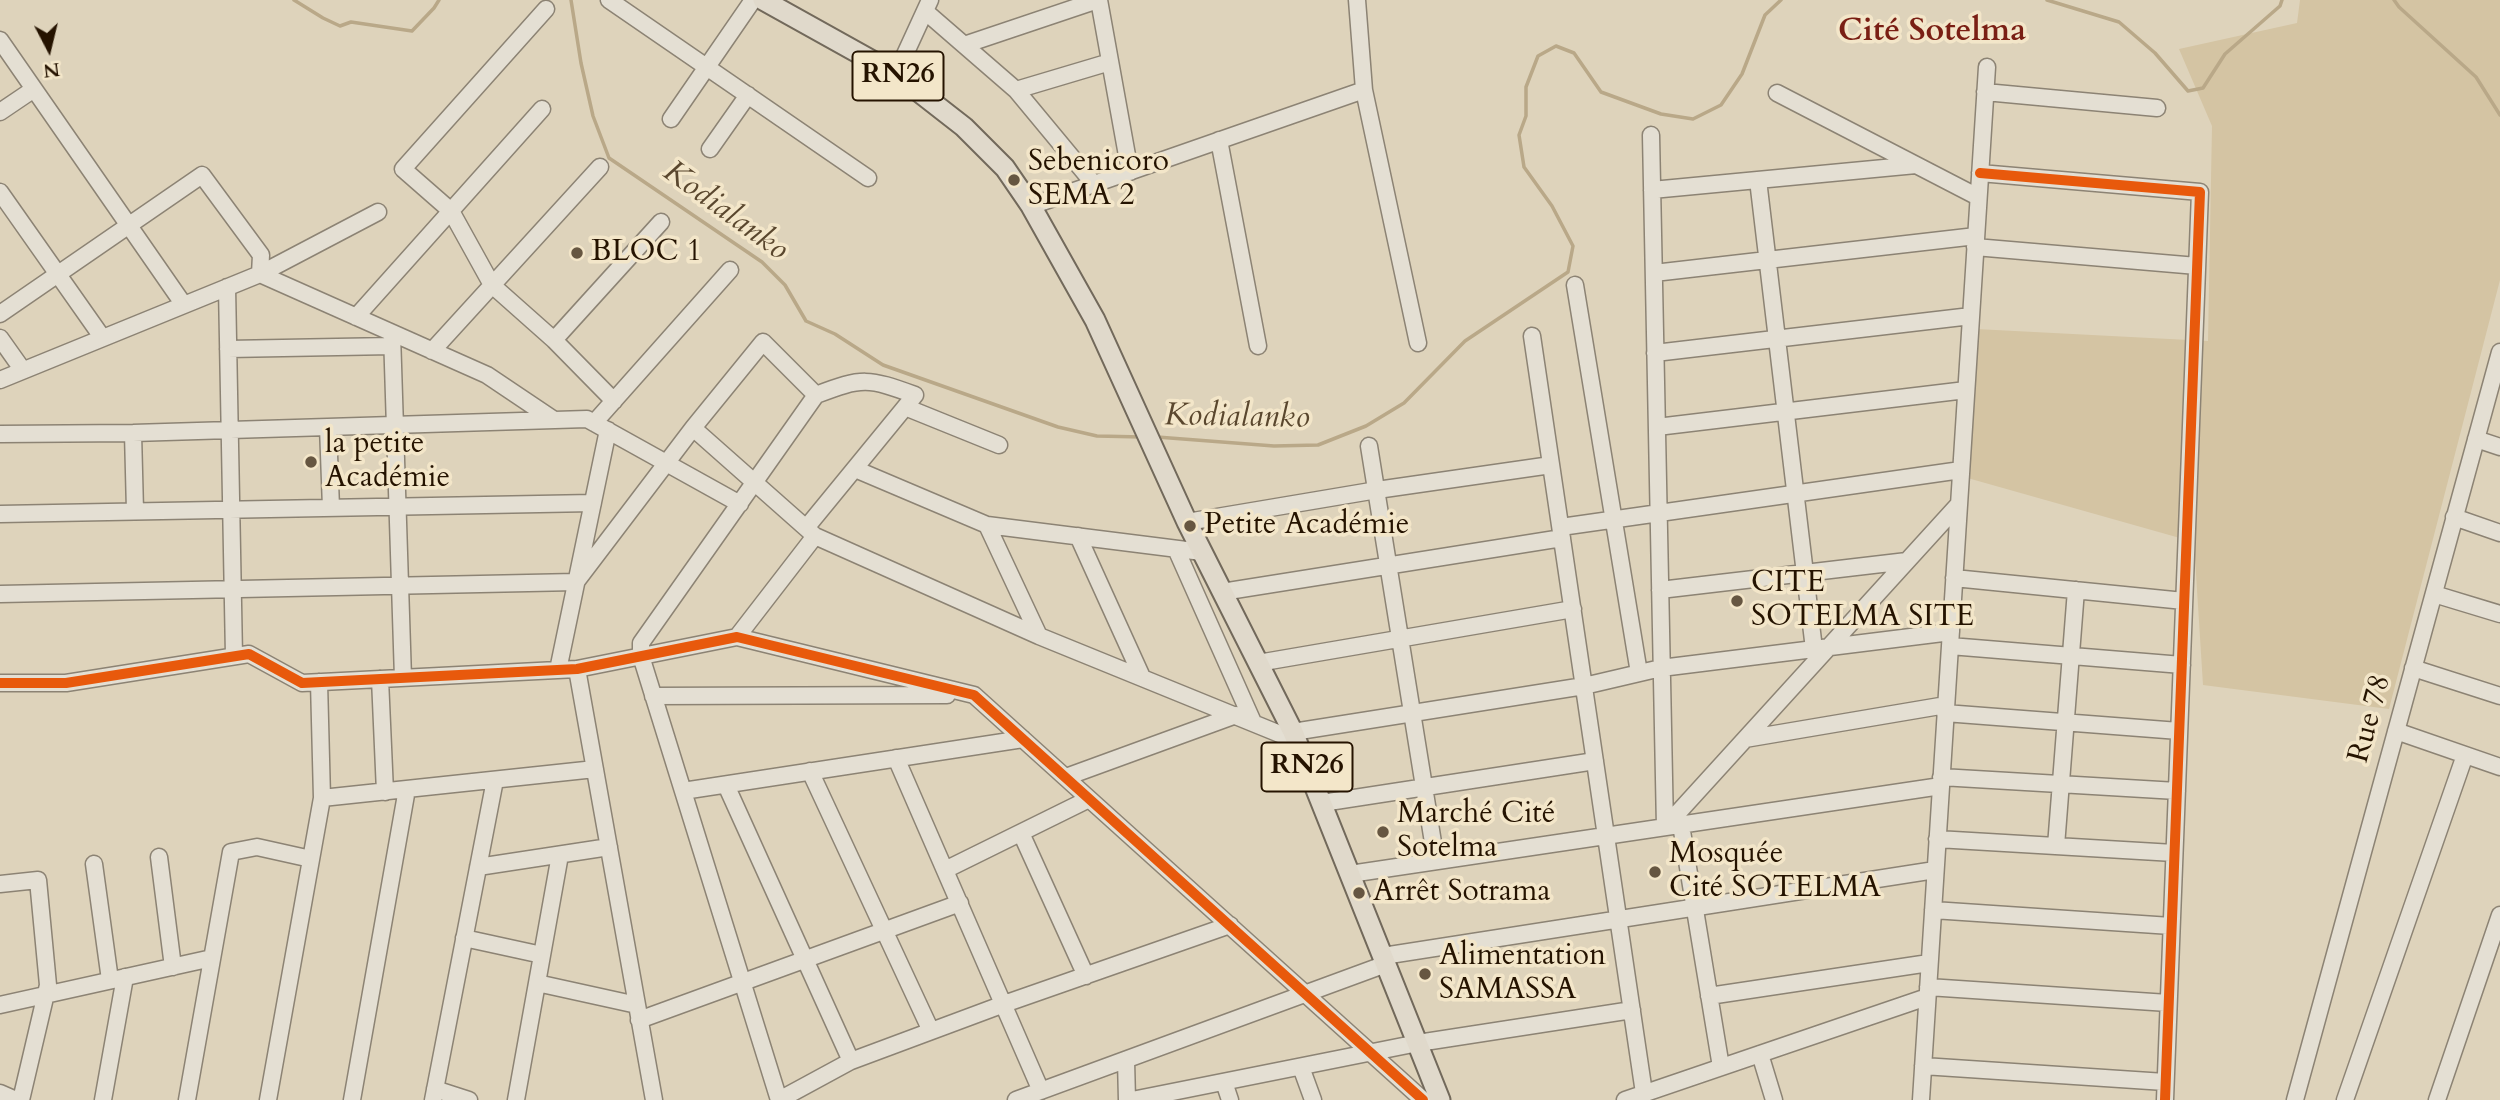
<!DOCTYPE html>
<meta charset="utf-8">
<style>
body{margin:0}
#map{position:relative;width:2500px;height:1100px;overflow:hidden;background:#ded3bb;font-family:Cardo,serif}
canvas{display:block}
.north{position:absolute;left:14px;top:14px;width:70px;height:70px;-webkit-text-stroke:5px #f3e6c9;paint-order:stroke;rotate:173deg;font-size:19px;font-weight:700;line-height:28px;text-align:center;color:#251300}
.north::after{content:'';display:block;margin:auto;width:24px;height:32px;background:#251300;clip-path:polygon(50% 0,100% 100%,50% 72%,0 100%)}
</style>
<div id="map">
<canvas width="2500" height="1100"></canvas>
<div class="north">N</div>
</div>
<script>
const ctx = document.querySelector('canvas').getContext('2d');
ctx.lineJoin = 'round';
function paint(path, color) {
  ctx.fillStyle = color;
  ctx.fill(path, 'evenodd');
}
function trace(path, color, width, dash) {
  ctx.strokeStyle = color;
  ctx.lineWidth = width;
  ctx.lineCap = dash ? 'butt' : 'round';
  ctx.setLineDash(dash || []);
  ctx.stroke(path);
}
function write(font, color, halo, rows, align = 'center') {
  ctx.font = font + ' Cardo,serif';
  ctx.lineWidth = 7;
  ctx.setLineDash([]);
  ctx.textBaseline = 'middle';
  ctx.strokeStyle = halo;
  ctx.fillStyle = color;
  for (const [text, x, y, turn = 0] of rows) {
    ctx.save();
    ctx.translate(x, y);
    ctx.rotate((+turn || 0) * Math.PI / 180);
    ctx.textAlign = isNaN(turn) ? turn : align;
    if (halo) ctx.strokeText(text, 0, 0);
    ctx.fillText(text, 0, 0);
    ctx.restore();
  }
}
paint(new Path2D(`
 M2300,0H2500V280L2389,709L2203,685L2194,542L1964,477L1976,329L2208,341L2212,126L2179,49L2297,23Z`), '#d4c4a3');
trace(new Path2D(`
 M294,0L323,18L340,26L351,22L412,31L434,8L439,0
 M571,0L581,63L593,116L609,158L762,262L785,285L806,321L835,334L883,365L1058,427L1097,436L1142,437
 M2047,0L2119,22L2155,53L2188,91L2203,88L2225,54L2280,6L2282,0
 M2394,0L2399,7L2476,77L2500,115
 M1157,437L1274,446L1318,445L1366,426L1404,403L1465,341L1568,272L1573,246L1552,206L1524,167L1519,135L1526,116V87L1538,56L1556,46L1574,53L1601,92L1661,114L1693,119L1721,105L1742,74L1765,15L1781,0`), '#b9a888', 3.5);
const minor = new Path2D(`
 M609,0L868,178
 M1099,0L1130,172
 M546,9L403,169L451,211L492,285L554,340L614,401
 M926,12L1016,90L1094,184
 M0,40L184,305
 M964,45L1098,0
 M896,74L930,0
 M1016,90L1110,62
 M1364,90L1418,343
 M1985,92L2157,108
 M1777,93L1978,197
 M0,112L34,89
 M671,119L753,0
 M1651,135L1665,827
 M1219,140L1258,346
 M710,149L748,95
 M1980,173L2200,192L2165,1100
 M1758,180L1814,649
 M1652,190L1916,165
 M0,192L102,337
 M1031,206L1364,90L1357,0
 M1975,247L2197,266
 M1654,273L1976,236
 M260,274L487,375L554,420
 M1575,285L1639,673
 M227,287L234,656
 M0,314L202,175L261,255L260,274
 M356,317L542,109
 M392,334L403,678
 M1532,336L1644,1093
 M0,338L22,369
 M554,340L661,222
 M228,349L392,346
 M432,351L600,167
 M1655,353L1971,316
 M0,380L260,274L378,212
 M905,407L999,445
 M594,423L730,270
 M328,427L331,508
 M1657,427L1966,390
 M693,428L815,536L1039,636L1297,741
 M133,433L135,511
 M0,434L133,433L587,419L740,504
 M2476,439L2500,447
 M1369,446L1436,861
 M855,469L987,525L1202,552
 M0,514L593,503
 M2454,517L2500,533
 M1187,522L1377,490L1551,465
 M987,525L1039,636
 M1561,527L1961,470
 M1078,536L1142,677
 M1176,549L1253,722
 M1954,578L2184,601
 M1660,590L1907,561
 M1222,592L1562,538
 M0,594L576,582L693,428L763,342L816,395C863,377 868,378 915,395L806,528
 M2434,594L2500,614
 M737,637L815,536
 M1950,646L2182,665
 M1258,663L1573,609
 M2413,668L2500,696
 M577,669L654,1100
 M558,670L608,430
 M380,679L385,792
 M0,683H66L249,654L302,683L577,669L737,637L974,695L1423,1100
 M653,696L947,695
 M1945,713L2179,731
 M2396,731L2500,767
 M1293,732L1584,686L1661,668L1951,632
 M1745,739L1946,705
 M896,758L1041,1091
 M810,771L931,1031
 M1066,777L1236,715
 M1941,777L2177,791
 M726,785L851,1061
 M683,791L1023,739
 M322,798L595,769
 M1322,803L1595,761
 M1681,825L1721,1067
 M1665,827L1959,504
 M1021,833L1086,976
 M1937,839L2174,853
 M2056,846L2076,590
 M159,857L173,967
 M94,864L110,980
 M478,867L609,847
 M945,870L1089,799
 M1350,874L1941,786
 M0,884L38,880L48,985L21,1100
 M1933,910L2171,926
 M464,938L542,955
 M1383,956L1935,870
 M537,983L637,1005
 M1928,987L2168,1003
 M1709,996L1929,963
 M0,1005L212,958
 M639,1020L960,903
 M1760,1054L1774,1100
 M1126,1060L1127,1100
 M1923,1066L2165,1082
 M1301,1067L1313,1100
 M1224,1082L1230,1100
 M435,1089L469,1100
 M0,1093L16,1100
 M103,1100L125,977
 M187,1100L231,852L257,847L311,859
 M268,1100L322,798L319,682
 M352,1100L407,789
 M433,1100L495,780
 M516,1100L560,855
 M779,1100L641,656V643L816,395
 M779,1100L851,1061L1004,1004L1230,925
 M1016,1100L1386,964
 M1132,1100L1418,1043L1632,1010
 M1625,1100L1927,997
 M1921,1100L1987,67
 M2295,1100L2500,352
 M2345,1100L2465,755
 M2437,1100L2500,915`);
const major = new Path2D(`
 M763,0L896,74L964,127L1005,168L1031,206L1095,320L1187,522L1293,732L1440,1100`);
trace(minor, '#8c8374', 19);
trace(major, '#72695b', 23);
trace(minor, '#e4dfd3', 16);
trace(major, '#e0d9cb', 19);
trace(new Path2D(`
 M1980,173L2200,192L2165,1100
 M0,683H66L249,654L302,683L577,669L737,637L974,695L1423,1100`), '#e8590c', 10);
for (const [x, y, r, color] of [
 [1014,180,7,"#665641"],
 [577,253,7,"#665641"],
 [311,462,7,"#665641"],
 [1190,526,7,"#665641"],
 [1737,601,7,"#665641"],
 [1383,832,7,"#665641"],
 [1655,872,7,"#665641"],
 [1359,893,7,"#665641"],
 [1425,974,7,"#665641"]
]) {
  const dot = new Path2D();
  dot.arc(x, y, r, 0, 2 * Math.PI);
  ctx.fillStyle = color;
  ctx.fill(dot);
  trace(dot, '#f3e6c9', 2.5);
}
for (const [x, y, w] of [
 [898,76,91],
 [1307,767,91]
]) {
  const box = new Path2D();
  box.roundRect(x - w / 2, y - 24.5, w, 49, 5);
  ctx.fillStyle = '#f3e6c9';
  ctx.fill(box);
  trace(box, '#251300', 2);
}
write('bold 28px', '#251300', null, [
 ["RN26",898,76],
 ["RN26",1307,767]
]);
write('30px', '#251300', '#f3e6c9', [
 ["Sebenicoro",1028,163],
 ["SEMA 2",1028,197],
 ["BLOC 1",591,253],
 ["la petite",325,445],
 ["Académie",325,479],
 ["Petite Académie",1204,526],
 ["CITE",1751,584],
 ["SOTELMA SITE",1751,618],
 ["Marché Cité",1397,815],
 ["Sotelma",1397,849],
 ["Mosquée",1669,855],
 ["Cité SOTELMA",1669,889],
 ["Arrêt Sotrama",1373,893],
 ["Alimentation",1439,957],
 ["SAMASSA",1439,991]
], 'left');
write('30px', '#251300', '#f3e6c9', [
 ["Rue 78",2371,719,-75]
]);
write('bold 32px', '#7a1f14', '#f3e6c9', [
 ["Cité Sotelma",1932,33]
]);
write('italic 32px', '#5a472e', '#f3e6c9', [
 ["Kodialanko",725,212,36],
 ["Kodialanko",1237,418,1]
]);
</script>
